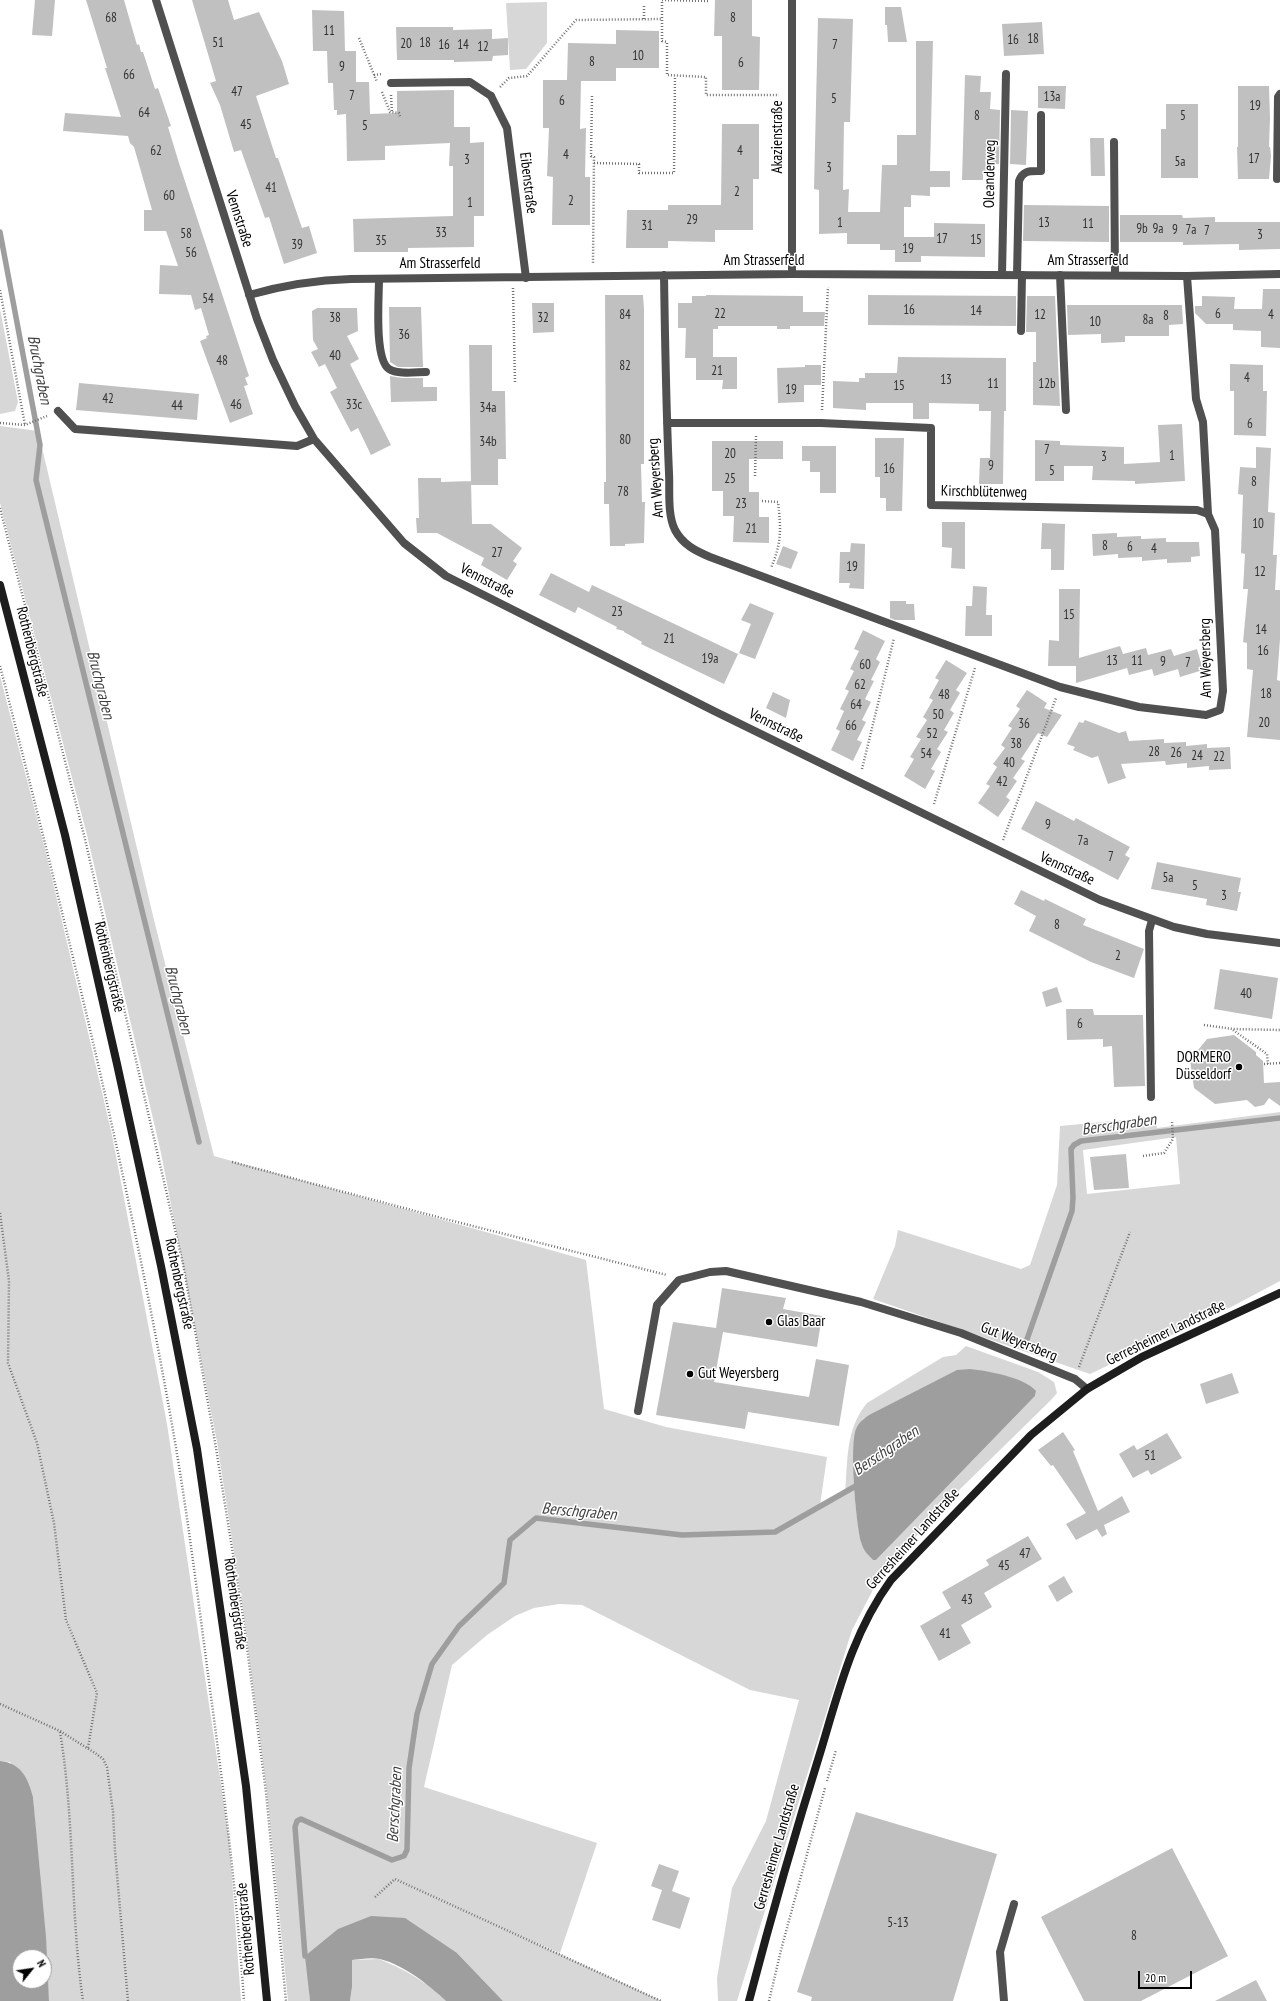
<!DOCTYPE html>
<meta charset="utf-8">
<style>
body{margin:0}
#map{position:relative;width:1280px;height:2001px;overflow:hidden;background:#fff;font-family:"PT Sans Narrow",sans-serif}
canvas{display:block}
.north{position:absolute;left:12px;top:1949px;width:40px;height:40px;box-sizing:border-box;background:#fff;border:1px solid #999;border-radius:50%;rotate:60deg;font-size:11px;font-weight:700;line-height:16px;text-align:center;color:#000}
.north::after{content:'';display:block;margin:auto;width:14px;height:18px;background:#000;clip-path:polygon(50% 0,100% 100%,50% 72%,0 100%)}
.scale{position:absolute;left:1138px;top:1971px;width:54px;height:18px;box-sizing:border-box;border:2px solid #000;border-top:0;padding-left:5px;font-size:12px;line-height:14px;white-space:nowrap;color:#000;-webkit-text-stroke:3px #fff;paint-order:stroke}
</style>
<div id="map">
<canvas width="1280" height="2001"></canvas>
<div class="north">N</div>
<div class="scale">20 m</div>
</div>
<script>
const ctx = document.querySelector('canvas').getContext('2d');
ctx.lineJoin = 'round';
function paint(path, color) {
  ctx.fillStyle = color;
  ctx.fill(path, 'evenodd');
}
function trace(path, color, width, dash) {
  ctx.strokeStyle = color;
  ctx.lineWidth = width;
  ctx.lineCap = dash ? 'butt' : 'round';
  ctx.setLineDash(dash || []);
  ctx.stroke(path);
}
function write(font, color, halo, rows, align = 'center') {
  ctx.font = font + ' "PT Sans Narrow",sans-serif';
  ctx.lineWidth = 3;
  ctx.setLineDash([]);
  ctx.textBaseline = 'middle';
  ctx.strokeStyle = halo;
  ctx.fillStyle = color;
  for (const [text, x, y, turn = 0] of rows) {
    ctx.save();
    ctx.translate(x, y);
    ctx.rotate((+turn || 0) * Math.PI / 180);
    ctx.textAlign = isNaN(turn) ? turn : align;
    if (halo) ctx.strokeText(text, 0, 0);
    ctx.fillText(text, 0, 0);
    ctx.restore();
  }
}
paint(new Path2D(`
 M547,2V43L526,69L510,70L506,3Z
 M0,309L18,402L15,411L0,414Z
 M0,426L38,431L154,920L214,1156L586,1260L604,1409L666,1427L827,1457L820,1505L774,1531L680,1533L537,1518L682,1537L775,1534L845,1494C848,1460 845,1430 867,1403L943,1357L956,1355L966,1346L1038,1372L1054,1382L1057,1393L1051,1400L953,1496L899,1555L875,1586L852,1630L737,2001H718L717,1978L732,1888L766,1821L799,1700L750,1690L582,1605L559,1604L534,1608L515,1616L487,1635L452,1665L424,1787L597,1843L560,1953L523,1937L662,2001H503L457,1953L306,1956L310,2001H288L267,1792L244,1617L217,1442L161,1153L87,835L0,503ZM1036,1391L1035,1396L876,1560H873C868,1555 863,1549 861,1542C856,1518 849,1454 856,1431C857,1426 861,1422 864,1418Z
 M0,676L47,857L112,1135L167,1424L229,1838L241,2001H49L33,1797L10,1762L0,1761Z
 M1280,1112V1281L1233,1306L1090,1374L873,1299L895,1246L898,1230L1021,1269L1030,1265L1057,1185L1060,1126L1156,1117L1157,1128ZM1176,1137L1180,1184L1087,1194L1083,1150Z
 M379,1959C408,1971 423,1980 446,2001H350L352,1987V1960Z`), '#d7d7d7');
paint(new Path2D(`
 M970,1369C988,1371 1024,1377 1036,1391L1035,1396L876,1560H873C868,1555 863,1550 861,1542C856,1522 849,1447 856,1429C859,1422 864,1418 871,1414L957,1370Z
 M0,1761C21,1763 28,1778 33,1797L46,1937L49,2001H0ZM20,1957H44V1981H20Z
 M371,1916L405,1918L457,1953L503,2001H446C427,1984 406,1966 380,1959C372,1957 360,1959 352,1960V1987L350,2001H310L305,1956L338,1929Z`), '#9e9e9e');
trace(new Path2D(`
 M0,232L40,445L36,480L199,1142
 M1025,1345L1072,1211L1073,1198L1071,1149L1074,1145L1081,1141L1280,1118
 M305,1956L295,1827L297,1821L301,1819L392,1860L404,1856L407,1850L409,1768L417,1714L432,1664L459,1626L504,1583L510,1540L536,1518L682,1535L775,1532L861,1483`), '#9e9e9e', 5.5);
paint(new Path2D(`
 M35,0H55L52,36L32,35Z
 M86,0H124L137,45L139,44L141,52H143L155,89L158,88L171,126L168,127L179,163L249,376L245,378L248,385L244,386L253,414L230,423L200,341L207,338L206,336L209,335L201,308L195,310L191,295L159,294L160,265L178,266L166,231H144V210H152L134,147L130,143L128,136L63,131L65,113L121,117L105,68H107Z
 M192,0H228L234,20L259,12L282,61L289,84L256,96L276,158H278L302,228L309,226L317,253L284,264L269,217L265,218L241,150L234,152L220,105L210,83L216,81Z
 M715,0H752V36L760,37L759,90H722V36H714Z
 M885,7H901L907,42H888L887,25H885Z
 M312,10L344,11L345,51H356V82H369L370,114L397,113V91L454,90V127H470V143L484,142V216H474V247L408,248V252H354L353,219L453,216V166H449L450,143L385,146V160L347,161L346,114L337,115V110H334L333,83H328L327,51H313Z
 M818,18L853,19L850,122H844L843,190L849,189L848,212H880L882,165H897V135H916V41H933L930,171H950V187H930V196L911,195V207H904V237H934V223L985,224V257L921,256V262H895V250H880V244H847V233L819,234V190L814,189Z
 M1042,22L1044,54L1004,56L1002,24Z
 M396,27H453V30L492,29V39L508,38V55L493,56L492,61L454,62V60H397Z
 M616,30L659,31V68H616V81H581L580,129L586,128L585,177H590V225H552L553,177L547,176L549,128H543V80H567L568,43L616,44Z
 M965,75L981,76L980,92H991L990,109L1000,110L999,164H989V172H983V180H962Z
 M1038,86H1066L1065,109L1038,108Z
 M1238,86H1269L1270,118L1269,147H1270L1271,156L1269,179H1238L1237,147H1238Z
 M1166,104H1198V178H1161V129H1166Z
 M1011,110L1028,111L1026,165L1010,164Z
 M722,124H759V179H753V230H715V242L668,241V248H626L627,210H668V205H721Z
 M1090,138H1104L1105,176H1091Z
 M1024,205L1109,206V242L1023,241Z
 M1120,215H1182L1183,218L1215,217V222H1280V249L1239,250V244L1183,245V242H1120Z
 M1263,289H1280V348L1261,347V331L1233,330V324H1206L1195,313V306H1202V296L1235,297L1234,309H1262Z
 M605,295H643L644,309V464H641L642,502H645L644,543L625,544V546H610L609,504H604V482H606Z
 M706,295L803,296V312H825L824,326H790V329H777V326H718V329H713V357H737V389H722L723,380H696V358H685L686,328H678V303H692V296H706Z
 M868,295L1016,296V326L868,325Z
 M1027,296H1055L1060,406L1033,405V362H1036V332H1026Z
 M532,303H554V332L533,333Z
 M1067,305H1182L1183,324L1169,325V336H1125V342L1101,343V334L1068,335Z
 M389,307H421L423,367H398L390,362Z
 M317,308H357L358,331L347,336L359,359L350,364L391,445L371,455L358,428L351,432L330,392L337,388L325,364L319,367L311,352L318,349L313,340L312,311Z
 M469,345H492V391H505L506,459H498V485H471Z
 M898,357L1006,358V411H1004L1003,484H979L980,458H990L991,411H979V404L929,403V419H913V403H866V410L833,408V381L859,382V378H865V373H897Z
 M1230,364L1263,365V391H1267L1266,436L1234,435V391H1230Z
 M805,365H821V385H804V402L778,403L777,368L805,367Z
 M390,376L402,378H423V387H437V401L391,402Z
 M79,383L199,394L197,420L76,410Z
 M1182,424L1185,481L1135,484V481L1092,480L1093,466H1064V481H1035V440L1060,441V445L1124,447V464L1160,462L1158,425Z
 M875,438H904L902,511H886V498H880V477H875Z
 M712,441H783V459H749V492H759V517H769V543L733,542L734,516H723V491H712Z
 M802,446H836V493H820V472H810V461H802Z
 M1256,447L1271,448L1268,512L1275,513L1273,555H1277L1275,590H1280V639L1277,680L1280,681V740L1247,737L1253,670L1247,669V643L1243,642L1248,589H1243L1245,554L1241,553L1243,495L1238,494L1240,467L1256,468Z
 M418,478H441V482L471,481L472,524H491L522,548L513,561L517,564L507,580L481,565L484,558L437,533H417L416,518H419Z
 M942,522H965V569L951,568L952,548L942,547Z
 M1042,523L1065,524L1064,570H1051V549H1041Z
 M1117,533V537L1141,536V539L1166,538V542H1199L1200,556L1191,557V562L1167,563V559L1142,561V557L1118,558V554L1093,556L1092,534Z
 M851,543L865,544L864,589L849,588L850,583H839L840,552H850Z
 M783,546L798,552L791,569L776,564Z
 M551,573L589,592L592,585L609,593L738,654L724,684L641,644L642,642L624,632V631L616,629L617,627L578,607L575,613L539,595Z
 M973,586L987,587L986,615H992V636H965L966,606H972Z
 M1059,589H1080L1079,658L1120,646L1123,654L1146,648L1148,655L1171,649L1174,656L1197,649L1203,670L1180,677L1178,669L1154,676L1152,669L1129,675L1127,668L1076,683V666H1048L1049,640L1059,641Z
 M890,601H906V604H914L915,620H895L890,618Z
 M750,603L774,613L755,659L739,653L751,624L741,620Z
 M863,630L885,641L876,659L880,662L871,680L874,681L865,699L871,702L862,720L866,722L857,740L862,742L853,761L831,750L840,731L836,729L844,711L840,709L849,691L845,689L854,671L850,669L859,651L854,649Z
 M946,660L967,673L956,690L960,693L950,710L954,713L944,730L948,732L937,749L941,752L931,769L935,771L925,789L904,776L914,759L910,757L921,739L916,737L927,720L923,717L933,700L929,698L939,680L935,678Z
 M1027,690L1047,703L1044,708L1062,715L1047,737L1038,733L1021,759L1025,761L1013,778L1017,781L1006,797L1010,800L998,817L978,803L990,786L986,784L997,767L993,764L1005,748L1001,745L1012,728L1008,726L1020,709L1016,706Z
 M773,692L790,700L786,718L766,708Z
 M1085,720L1119,733L1126,731L1129,741L1164,739V743L1186,742V746L1207,744V748L1230,747L1231,769L1209,770V766L1187,768V763L1166,765L1165,761L1121,764L1126,778L1108,784L1098,756L1092,758L1073,750L1075,747L1067,744L1079,722L1083,723Z
 M1036,801L1074,821L1076,818L1130,847L1125,855L1130,858L1118,880L1021,829Z
 M1157,862L1241,878L1238,892H1241L1237,911L1206,905L1207,899L1151,889Z
 M1021,890L1044,901L1045,899L1086,919L1083,925L1144,949L1134,978L1091,962L1029,931L1036,916L1014,904Z
 M1220,969L1278,978L1272,1019L1214,1009Z
 M1057,987L1062,1002L1046,1007L1042,992Z
 M1066,1009H1093L1094,1015H1143L1145,1086L1114,1087L1112,1046L1103,1047V1039L1067,1040Z
 M1234,1035L1256,1052V1055L1263,1061L1264,1083L1280,1082V1106L1269,1098L1264,1105L1255,1107L1247,1100L1215,1104L1194,1088L1190,1060L1207,1039Z
 M1126,1154L1129,1188L1094,1190L1090,1157Z
 M722,1288L786,1298L783,1309L822,1316L817,1347L723,1332L714,1382L809,1397L816,1359L849,1365L839,1426L748,1412L745,1429L656,1415L673,1322L716,1328Z
 M1232,1373L1239,1393L1206,1404L1200,1384Z
 M1063,1432L1075,1450L1073,1451L1098,1511L1122,1496L1130,1512L1104,1525L1107,1534L1102,1537L1097,1529L1076,1540L1066,1524L1086,1513L1053,1465L1051,1466L1038,1450Z
 M1167,1433L1182,1458L1151,1475L1148,1470L1133,1478L1119,1454L1134,1445L1137,1450Z
 M1028,1536L1042,1559L984,1593L992,1607L961,1625L971,1643L939,1661L920,1626L951,1608L942,1592L989,1565L986,1560Z
 M1064,1576L1073,1592L1057,1602L1048,1586Z
 M856,1812L997,1854L953,2001H811L812,1997L797,1992Z
 M1172,1848L1228,1956L1141,2001H1084L1041,1917Z
 M659,1864L679,1871L672,1891L690,1898L680,1929L652,1920L662,1890L651,1886Z
 M1256,1980L1267,2001H1215Z`), '#c0c0c0');
trace(new Path2D(`
 M708,1L662,0V41L667,42V75L706,77V95H779
 M644,19V6
 M359,38L377,82
 M374,75L382,74
 M500,87L509,78L527,76L576,20L662,19
 M382,92L390,112L399,113L400,117
 M391,95L392,112
 M592,96L591,156L594,157L593,264
 M594,163L639,164V173H674L675,76
 M513,288L515,383
 M0,290L25,425
 M822,410L828,287
 M0,423L25,425L47,416
 M755,476L756,436
 M762,501L778,502C781,529 782,542 771,568
 M0,508L84,835L183,1264L215,1442L243,1617L266,1792L286,2001
 M0,666C64,915 126,1165 171,1419C187,1508 198,1599 210,1689C224,1793 237,1896 244,2001
 M862,769L894,638
 M934,804L975,668
 M1003,840L1056,698
 M1204,1025L1233,1029L1280,1030
 M1233,1030L1267,1054L1268,1064
 M1264,1064L1280,1063
 M1143,1156L1164,1153L1173,1139L1172,1122
 M232,1162L445,1219L667,1275
 M0,1213L9,1281L8,1363L37,1443L54,1523L66,1620L97,1693L88,1748
 M1079,1367L1130,1232
 M0,1704L60,1731L95,1753L103,1759L107,1767L113,1812L115,1851L128,2001
 M60,1732C75,1821 70,1912 83,2001
 M827,1781L836,1750
 M375,1897L395,1879L661,2001
 M769,2001L781,1950L825,1788`), '#727272', 2.5, [1, 2]);
trace(new Path2D(`
 M391,83L470,82L491,96
 M1114,142L1115,275
 M1017,275L1019,181C1023,170 1030,171 1041,171V115
 M1060,275L1066,410
 M1187,276L1196,399L1203,422L1208,514
 M379,279C379,297 374,359 389,369C398,375 416,372 426,372
 M1021,331L1022,275
 M1151,1097L1149,931L1152,920
 M638,1411L657,1305L679,1280L710,1272L726,1271L861,1302L961,1333L1075,1379L1087,1389
 M1004,2001L1000,1952L1014,1904`), '#505050', 8);
trace(new Path2D(`
 M156,0L257,319L273,360L295,406L314,439L404,543L446,576L714,711L1100,900L1174,927L1207,934L1280,943
 M491,96L507,128L526,278
 M1277,179L1278,97L1280,94
 M792,274V0
 M664,275C665,341 666,407 669,473C670,490 667,514 675,530C683,545 696,551 710,557L1060,687L1139,707L1206,715L1220,710L1223,691L1215,530L1208,514L1197,510L931,505V428L821,423H667
 M1002,275L1006,74
 M249,295C284,285 315,280 351,279L792,274L1187,276L1280,274
 M58,411L75,429L297,446L314,439`), '#505050', 8);
trace(new Path2D(`
 M0,585L65,835L117,1064L161,1266L197,1449L246,1786L267,2001
 M749,2001C771,1917 795,1833 821,1750C839,1690 853,1632 891,1580L1031,1435L1087,1389L1142,1357L1280,1293`), '#1d1d1d', 8);
for (const [x, y, r, color] of [
 [1239,1067,4,"#000"],
 [769,1322,4,"#000"],
 [690,1374,4,"#000"]
]) {
  const dot = new Path2D();
  dot.arc(x, y, r, 0, 2 * Math.PI);
  ctx.fillStyle = color;
  ctx.fill(dot);
  trace(dot, '#fff', 1.5);
}
write('13px', '#303030', null, [
 ["68",111,18],
 ["8",733,18],
 ["11",329,31],
 ["18",1033,39],
 ["16",1013,40],
 ["51",218,43],
 ["18",425,43],
 ["20",406,44],
 ["16",444,45],
 ["14",463,45],
 ["7",835,45],
 ["12",483,47],
 ["10",638,56],
 ["8",592,62],
 ["6",741,63],
 ["9",342,67],
 ["66",129,75],
 ["47",237,92],
 ["7",352,96],
 ["13a",1052,97],
 ["5",834,99],
 ["6",562,101],
 ["19",1255,106],
 ["64",144,113],
 ["8",977,116],
 ["5",1183,116],
 ["45",246,125],
 ["5",365,126],
 ["62",156,151],
 ["4",740,151],
 ["4",566,155],
 ["17",1254,159],
 ["3",467,160],
 ["5a",1180,162],
 ["3",829,168],
 ["41",271,188],
 ["2",737,192],
 ["60",169,196],
 ["2",571,201],
 ["1",470,203],
 ["29",692,220],
 ["1",840,223],
 ["13",1044,223],
 ["11",1088,224],
 ["31",647,226],
 ["9b",1142,229],
 ["9a",1158,229],
 ["9",1175,230],
 ["7a",1191,230],
 ["7",1207,231],
 ["33",441,233],
 ["58",186,234],
 ["3",1260,235],
 ["17",942,239],
 ["15",976,240],
 ["35",381,241],
 ["39",297,245],
 ["19",908,249],
 ["56",191,253],
 ["54",208,299],
 ["16",909,310],
 ["14",976,311],
 ["22",720,314],
 ["6",1218,314],
 ["84",625,315],
 ["12",1040,315],
 ["4",1271,315],
 ["8",1166,316],
 ["38",335,318],
 ["32",543,318],
 ["8a",1148,320],
 ["10",1095,322],
 ["36",404,335],
 ["40",335,356],
 ["48",222,361],
 ["82",625,366],
 ["21",717,371],
 ["4",1247,378],
 ["13",946,380],
 ["11",993,384],
 ["12b",1047,384],
 ["15",899,386],
 ["19",791,390],
 ["42",108,399],
 ["46",236,405],
 ["33c",354,405],
 ["44",177,406],
 ["34a",488,408],
 ["6",1250,424],
 ["80",625,440],
 ["34b",488,442],
 ["7",1047,450],
 ["20",730,454],
 ["1",1172,456],
 ["3",1104,457],
 ["9",991,466],
 ["16",889,469],
 ["5",1052,471],
 ["25",730,479],
 ["8",1254,482],
 ["78",623,492],
 ["23",741,504],
 ["10",1258,524],
 ["21",751,529],
 ["8",1105,546],
 ["6",1130,547],
 ["4",1154,549],
 ["27",497,553],
 ["19",852,567],
 ["12",1260,572],
 ["23",617,612],
 ["15",1069,615],
 ["14",1261,630],
 ["21",669,639],
 ["16",1263,651],
 ["19a",710,659],
 ["13",1112,661],
 ["11",1137,661],
 ["9",1163,662],
 ["7",1188,663],
 ["60",865,665],
 ["62",860,685],
 ["18",1266,694],
 ["48",944,695],
 ["64",856,705],
 ["50",938,715],
 ["20",1264,723],
 ["36",1024,724],
 ["66",851,726],
 ["52",932,734],
 ["38",1016,744],
 ["28",1154,752],
 ["26",1176,753],
 ["54",926,754],
 ["24",1197,756],
 ["22",1219,757],
 ["40",1009,763],
 ["42",1002,782],
 ["9",1048,825],
 ["7a",1083,841],
 ["7",1111,857],
 ["5a",1168,878],
 ["5",1195,886],
 ["3",1224,896],
 ["8",1057,925],
 ["2",1118,956],
 ["40",1246,994],
 ["6",1080,1024],
 ["51",1150,1456],
 ["47",1025,1554],
 ["45",1004,1566],
 ["43",967,1600],
 ["41",945,1634],
 ["5-13",898,1923],
 ["8",1134,1936]
]);
write('15px', '#000', '#fff', [
 ["Akazienstraße",778,137,-90],
 ["Oleanderweg",990,174,-89],
 ["Eibenstraße",528,183,83],
 ["Vennstraße",239,219,72],
 ["Am Strasserfeld",764,261],
 ["Am Strasserfeld",1088,261],
 ["Am Strasserfeld",440,264],
 ["Am Weyersberg",656,478,-94],
 ["Kirschblütenweg",984,492,1],
 ["Vennstraße",487,581,27],
 ["Rothenbergstraße",32,652,76],
 ["Am Weyersberg",1206,658,-91],
 ["Vennstraße",776,726,26],
 ["Vennstraße",1067,869,25],
 ["Rothenbergstraße",109,967,77],
 ["Rothenbergstraße",179,1284,78],
 ["Gerresheimer Landstraße",1166,1333,-26],
 ["Gut Weyersberg",1019,1342,22],
 ["Gerresheimer Landstraße",913,1539,-48],
 ["Rothenbergstraße",235,1604,82],
 ["Gerresheimer Landstraße",777,1847,-74],
 ["Rothenbergstraße",246,1929,-95]
]);
write('15px', '#000', '#fff', [
 ["DORMERO",1231,1058,"right"],
 ["Düsseldorf",1231,1075,"right"],
 ["Glas Baar",777,1322],
 ["Gut Weyersberg",698,1374]
], 'left');
write('italic 16px', '#3f3f3f', '#fff', [
 ["Bruchgraben",39,370,79],
 ["Bruchgraben",100,685,76],
 ["Bruchgraben",178,1000,76],
 ["Berschgraben",1119,1125,-8],
 ["Berschgraben",886,1451,-34],
 ["Berschgraben",579,1512,5],
 ["Berschgraben",395,1805,-87]
]);
</script>
